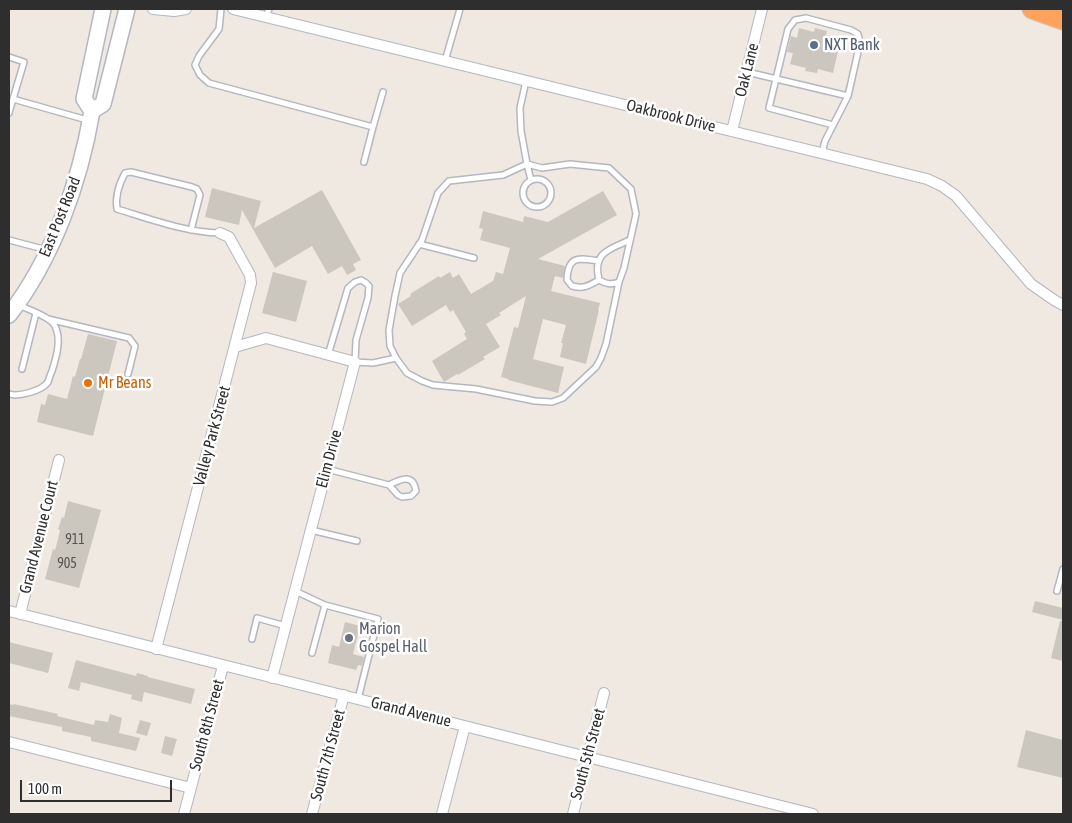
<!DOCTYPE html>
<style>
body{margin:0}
#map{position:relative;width:1072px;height:823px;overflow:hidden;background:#efe9e1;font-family:"Asap Condensed",sans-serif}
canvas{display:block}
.frame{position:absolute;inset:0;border:10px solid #2e2e2e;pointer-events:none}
.scale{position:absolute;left:20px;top:780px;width:152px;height:22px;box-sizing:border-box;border:2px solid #2e2e2e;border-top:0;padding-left:6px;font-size:15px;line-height:18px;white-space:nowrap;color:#2e2e2e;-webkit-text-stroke:4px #fff;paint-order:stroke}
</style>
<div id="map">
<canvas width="1072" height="823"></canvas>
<div class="frame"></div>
<div class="scale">100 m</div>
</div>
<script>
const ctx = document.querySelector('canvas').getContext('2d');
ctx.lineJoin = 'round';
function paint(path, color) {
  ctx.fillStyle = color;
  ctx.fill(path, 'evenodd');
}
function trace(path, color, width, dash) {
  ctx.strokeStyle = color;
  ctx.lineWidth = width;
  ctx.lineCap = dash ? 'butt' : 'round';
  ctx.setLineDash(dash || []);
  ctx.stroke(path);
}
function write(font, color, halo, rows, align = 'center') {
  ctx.font = font + ' "Asap Condensed",sans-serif';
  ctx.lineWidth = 5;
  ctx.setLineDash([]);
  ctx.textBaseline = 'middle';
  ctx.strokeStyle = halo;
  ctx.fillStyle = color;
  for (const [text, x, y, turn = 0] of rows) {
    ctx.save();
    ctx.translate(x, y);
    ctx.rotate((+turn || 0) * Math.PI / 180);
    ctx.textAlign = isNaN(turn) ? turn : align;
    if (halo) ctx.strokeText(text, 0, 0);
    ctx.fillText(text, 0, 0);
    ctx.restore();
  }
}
paint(new Path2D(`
 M799,28L814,32L815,28L827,31L826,35L841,38L833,73L818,69L817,73L805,71L806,68L790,64L793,53L787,52L791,36L797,38Z
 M212,188L261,201L254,228L322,190L361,260L353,264L356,270L347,275L342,266L328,274L312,246L275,268L242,210L239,225L205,217Z
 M603,191L617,215L538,259L565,266L563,278L555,276L551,291L600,303L598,310H599L586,364L560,357L563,343H561L566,325L543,319L533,359L564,367L558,393L508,380V379L501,377L514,327L518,328L526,296L499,313L501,315L486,324L500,347L483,357L485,359L458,375L457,374L444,382L432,361L467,339L464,334L466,332L453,310L450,312L446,305L412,326L398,304L411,296L410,294L439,276L440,278L450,272L453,278L459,274L471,294L493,281L496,272L503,274L510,248L480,240L483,229L479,228L483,211L523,222L524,216L548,222Z
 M273,272L307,281L296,322L262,313Z
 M88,334L117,341L93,436L37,422L41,404L45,405L48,394L67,399L73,376L75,377L80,359H81Z
 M68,501L101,510L79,588L45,579L53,549L55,550L58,539L60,530L58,529L62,517L64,518Z
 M1035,601L1063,608V620L1032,612Z
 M1060,621H1063V661L1051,658Z
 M345,622L360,626L353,654L364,657L362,666L358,665L356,670L328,663L332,645L339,647Z
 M9,642L53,653L48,673L9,663Z
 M76,660L136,676L137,673L148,676V677L195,689L191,704L144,692L142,702L131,699L132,695L81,682L79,691L68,688Z
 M9,704L13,705L14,704L58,714L57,716L94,725L95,720L108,722L110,714L122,718L119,733L140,738L136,751L91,741V737L62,731V727L9,716Z
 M140,720L151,723L147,736L136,733Z
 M1026,730L1063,740V778L1017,767Z
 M165,736L177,739L172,756L161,753Z`), '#cbc7bf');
const lane = new Path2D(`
 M221,9L219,29L199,56L195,65L200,75L209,83L373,127L383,92
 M266,17L269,9
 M9,57L24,62L13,99
 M445,61L460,9
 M747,72L848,96
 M526,81L520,108L521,131L527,164L542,168L570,164L609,168L631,189L636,214L624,268L619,282C611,285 606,284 599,280C592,252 610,249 630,240
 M9,113L13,99L87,120
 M822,153L825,141L848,96L860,43L858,34L851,30L806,18L795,20L788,29L769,108L833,125
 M364,162L373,127
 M523 193a14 14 0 1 1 28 0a14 14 0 1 1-28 0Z
 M531,180L527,164L503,175L449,181L438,193L422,240L400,273L395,296L389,330L390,346L396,358L407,373L422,381L433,385L476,389L535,401L552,402L563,398L596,367L601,358L606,344L619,282
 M191,230L200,195L197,189L192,187L131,172L125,173C119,184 115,197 117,209C150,219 185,232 220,233
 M9,240L47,250
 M419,244L474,258
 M599,280C588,286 584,289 572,286L567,280C568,255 578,258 599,261
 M48,319L129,338L135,346L128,374
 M328,355L348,288L355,282L361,280L366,283L369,286L368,298L356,340L355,362L373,363L396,358
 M22,369L36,313
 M9,394C18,397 42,391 48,382C49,379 50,375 52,371C56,358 62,340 55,326C51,317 29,310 19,305
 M327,469L389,485L398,495L402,497L411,496L416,491C413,473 401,479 389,485
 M311,530L357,541
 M295,591L325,605
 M1057,591L1063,569
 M252,639L257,618L286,626
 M312,653L325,605L378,619L358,699`);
const street = new Path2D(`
 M153,9L174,11L186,9
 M233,9L927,179L942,186L956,196L1031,284L1054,300L1063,305
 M732,131L762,9
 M235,347L266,338L355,362L272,678
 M9,611L813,814
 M20,614L59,460
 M156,649L251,283L250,275L229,237L220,233
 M9,742L191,788
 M184,814L223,666
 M312,814L344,695
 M442,814L465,726
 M573,814L604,693`);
const secondary = new Path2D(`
 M92,111L103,104L127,9
 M9,315C53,258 80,182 92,111L84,99L103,9`);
const highway = new Path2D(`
 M1032,9L1063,20`);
trace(lane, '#b4b7c1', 8);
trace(street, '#b4b7c1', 12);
trace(secondary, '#b4b7c1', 18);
trace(highway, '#c9c9c9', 21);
trace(lane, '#fff', 5);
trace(street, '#fff', 10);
trace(secondary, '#fff', 15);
trace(highway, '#ffa35c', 19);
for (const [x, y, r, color] of [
 [814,45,5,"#5c6f8a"],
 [88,383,5,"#e8710a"],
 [349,638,5,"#6b7280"]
]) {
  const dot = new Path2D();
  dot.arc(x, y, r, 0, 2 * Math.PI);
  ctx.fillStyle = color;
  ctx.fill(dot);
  trace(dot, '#fff', 2);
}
write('14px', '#555452', null, [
 ["911",75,540],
 ["905",67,564]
]);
write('16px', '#4e5e75', '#fff', [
 ["NXT Bank",824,45]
], 'left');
write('16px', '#2e2e2e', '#fff', [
 ["Oak Lane",747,70,-76],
 ["Oakbrook Drive",671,116,14],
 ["East Post Road",60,217,-68],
 ["Valley Park Street",212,436,-75],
 ["Elim Drive",329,459,-75],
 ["Grand Avenue Court",39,537,-76],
 ["Grand Avenue",411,712,14],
 ["South 8th Street",207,725,-75],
 ["South 5th Street",588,754,-75],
 ["South 7th Street",328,755,-75]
]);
write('16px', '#c56008', '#fff', [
 ["Mr Beans",98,383]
], 'left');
write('16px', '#5b616d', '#fff', [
 ["Marion",359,629],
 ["Gospel Hall",359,647]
], 'left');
</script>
